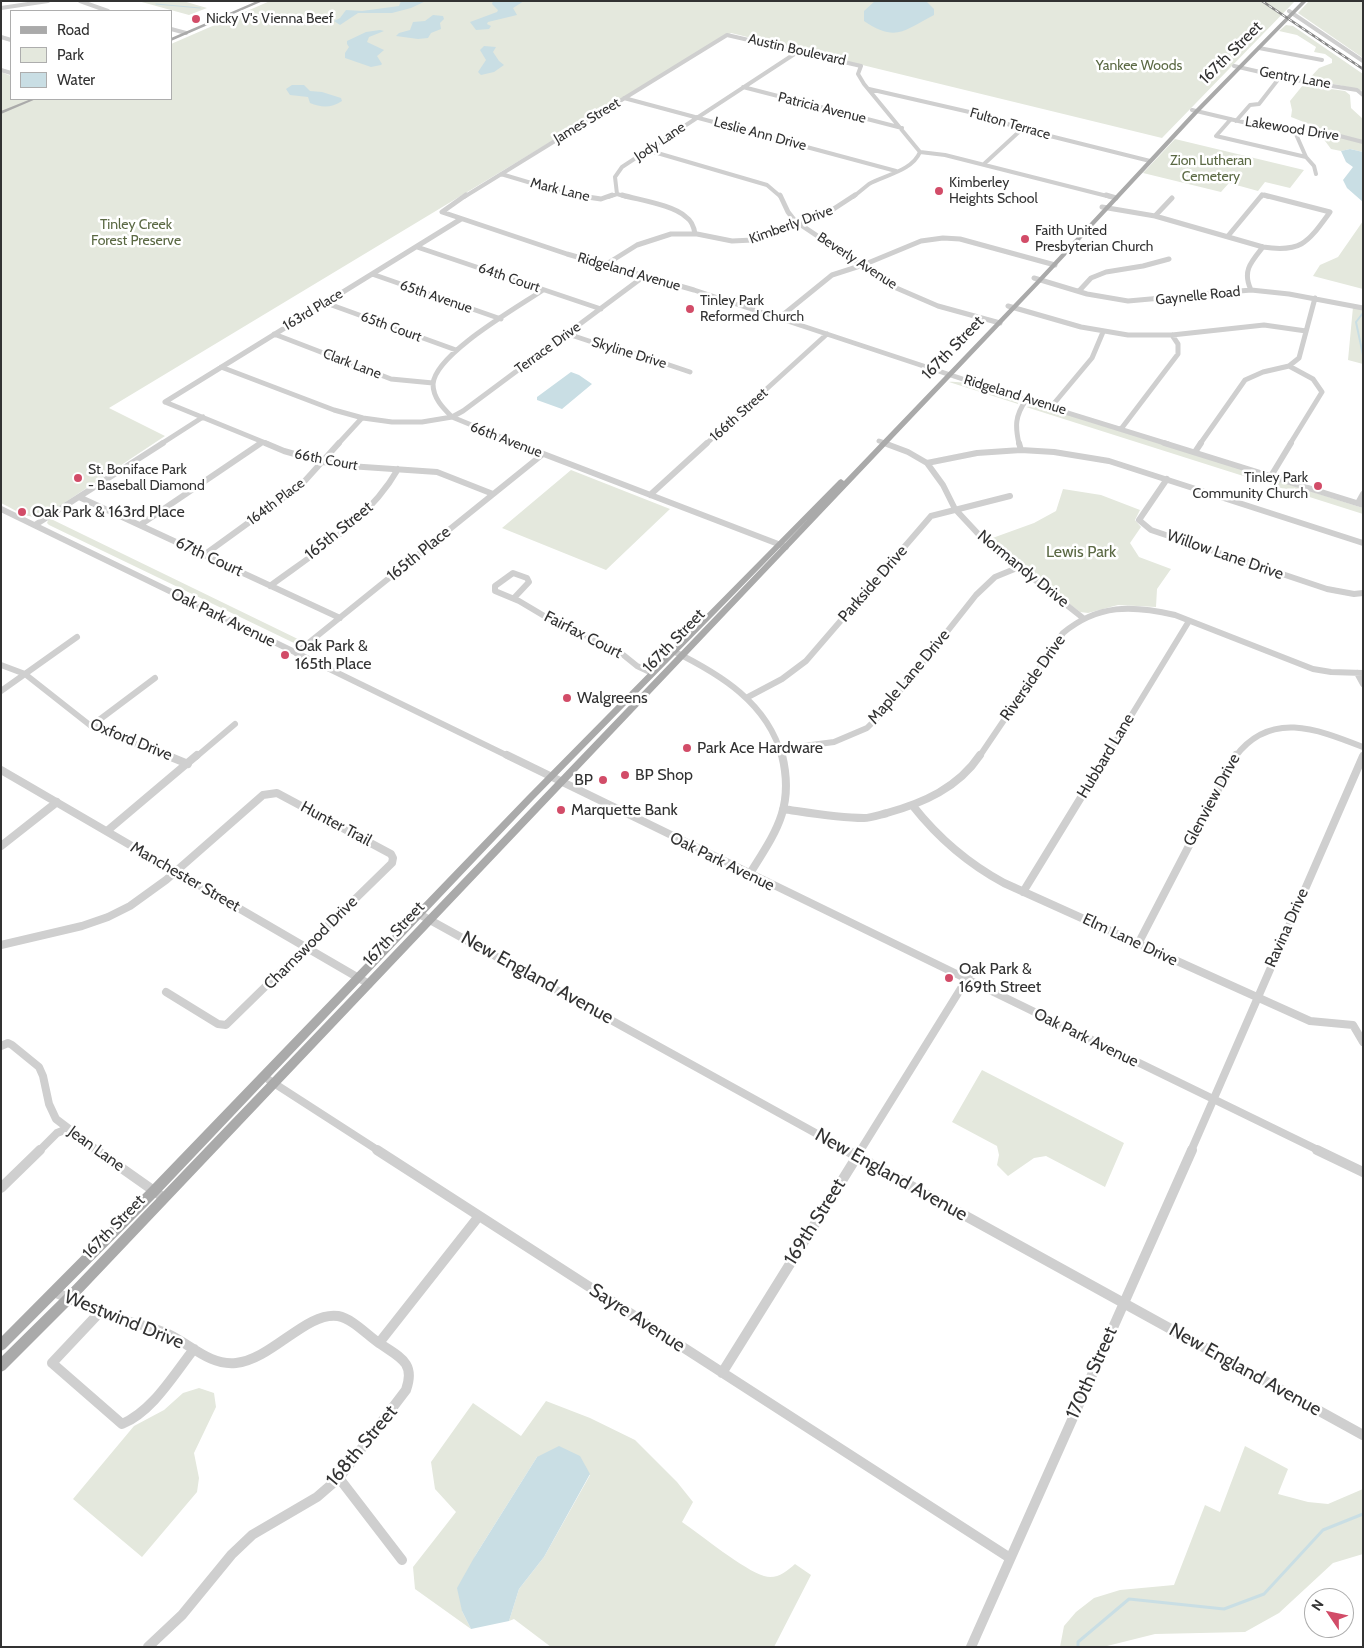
<!DOCTYPE html>
<style>
body{margin:0}
#map{position:relative;width:1364px;height:1648px;overflow:hidden;background:#fff;font-family:Cabin,sans-serif}
canvas{display:block}
.frame{position:absolute;inset:0;border:2px solid #323232;pointer-events:none}
.legend{position:absolute;left:10px;top:10px;width:162px;height:90px;box-sizing:border-box;background:#fff;border:1px solid #adadad;margin:0;padding:6px 9px;list-style:none;font-size:15px;color:#323232}
.legend li{display:flex;align-items:center;gap:10px;height:25px}
.legend b{width:25px;border:1px solid #adadad}
.north{position:absolute;left:1304px;top:1588px;width:50px;height:50px;box-sizing:border-box;background:#fff;border:1px solid #adadad;border-radius:50%;rotate:304deg;font-size:14px;font-weight:700;line-height:20px;text-align:center;color:#323232}
.north::after{content:'';display:block;margin:auto;width:18px;height:22px;background:#d24c68;clip-path:polygon(50% 0,100% 100%,50% 72%,0 100%)}
</style>
<div id="map">
<canvas width="1364" height="1648"></canvas>
<div class="frame"></div>
<ul class="legend">
<li><b style="height:6px;background:#aaa"></b>Road</li>
<li><b style="height:14px;background:#e4e8dd"></b>Park</li>
<li><b style="height:14px;background:#c9dee4"></b>Water</li>
</ul>
<div class="north">N</div>
</div>
<script>
const ctx = document.querySelector('canvas').getContext('2d');
ctx.lineJoin = 'round';
function paint(path, color) {
  ctx.fillStyle = color;
  ctx.fill(path, 'evenodd');
}
function trace(path, color, width, dash) {
  ctx.strokeStyle = color;
  ctx.lineWidth = width;
  ctx.lineCap = dash ? 'butt' : 'round';
  ctx.setLineDash(dash || []);
  ctx.stroke(path);
}
function write(font, color, halo, rows, align = 'center') {
  ctx.font = font + ' Cabin,sans-serif';
  ctx.lineWidth = 5;
  ctx.setLineDash([]);
  ctx.textBaseline = 'middle';
  ctx.strokeStyle = halo;
  ctx.fillStyle = color;
  for (const [text, x, y, turn = 0] of rows) {
    ctx.save();
    ctx.translate(x, y);
    ctx.rotate((+turn || 0) * Math.PI / 180);
    ctx.textAlign = isNaN(turn) ? turn : align;
    if (halo) ctx.strokeText(text, 0, 0);
    ctx.fillText(text, 0, 0);
    ctx.restore();
  }
}
paint(new Path2D(`
 M138,1H183L207,8L189,15Z
 M270,1H1295L1162,138L731,33L109,408L165,436L46,515C31,522 16,510 1,503V72L11,76V99H171V44Z
 M1309,1H1363V58L1298,13Z
 M1286,25L1293,26L1363,74V91L1339,85L1307,81L1319,68L1332,63V59L1325,54L1314,52L1316,47L1297,35L1279,31Z
 M1303,85L1345,91L1350,95L1351,108L1363,119V152L1350,149L1341,151L1331,149L1314,126L1291,117L1292,110L1290,101Z
 M1175,139L1304,170L1290,188L1265,182L1258,191L1229,183L1221,192L1143,173Z
 M1363,221V289L1313,276L1320,265L1338,257Z
 M1353,307L1363,309V364L1348,360Z
 M949,382C963,380 1006,393 1018,402V404Z
 M1032,406L1059,411L1363,508V514L1026,407Z
 M571,470L670,509L606,570L502,528Z
 M1063,489L1101,495L1140,510L1135,520L1141,527L1130,543L1139,557L1171,569L1157,589L1156,607L1118,605L1088,613L1080,612L987,540L1034,523L1056,511Z
 M49,518L304,642L299,644L294,643L49,525L47,523Z
 M982,1070L1124,1143L1105,1187L1046,1156L1034,1158L1008,1176L997,1165L999,1155L997,1146L952,1122Z
 M199,1388L214,1393L216,1407L194,1453L199,1478L197,1492L142,1557L73,1499L134,1426L164,1410L183,1393Z
 M546,1401L590,1418L635,1440L677,1482L693,1502L682,1522C701,1535 744,1570 764,1576C776,1580 786,1572 795,1564L811,1575L774,1647H551L514,1619L509,1621L519,1589L544,1557L590,1475L537,1457L475,1556L462,1611L471,1629L415,1589L413,1567L456,1512L435,1489L431,1462L473,1403L521,1436Z
 M1245,1446L1288,1469L1278,1494L1308,1502L1328,1504L1363,1489V1554L1333,1563L1279,1613L1245,1632L1155,1634L1103,1647H1060L1064,1626L1076,1612L1094,1598L1120,1590L1174,1585L1205,1505L1220,1512Z`), '#e4e8dd');
paint(new Path2D(`
 M401,1H426L411,8L392,13H358L340,25L334,21L340,18L346,10L362,11L399,6Z
 M493,1H524L513,8L517,15L488,22L487,24L491,26L489,29L476,30L470,22L497,12L498,10L492,4Z
 M875,1H926L934,9V15C904,30 897,43 864,21V11Z
 M433,15L443,16L444,19L440,23L441,29L431,33L428,38L418,39L396,36L399,33L410,30L413,22L425,21Z
 M380,30L384,31L369,37L367,42L384,50L377,56L382,64L381,65L371,67L345,58V53L349,47L347,44V41L366,32Z
 M484,46L496,47L493,52L499,61L504,65L494,72L481,75L478,72L486,60L480,50Z
 M292,85H304L310,91L322,92L341,98L342,101C331,108 322,108 310,103L308,97L290,95L286,89Z
 M1350,149L1363,152V202L1347,188L1343,180L1353,167L1346,162L1341,151Z
 M571,372L579,375L592,384L562,409L537,400V397Z
 M559,1446L580,1456L590,1474L544,1557L519,1589L509,1621L471,1629L462,1611L457,1588L475,1556L537,1457Z`), '#c9dee4');
trace(new Path2D(`
 M156,4L200,8`), '#c9dee4', 1);
trace(new Path2D(`
 M1363,313L1356,322L1363,355`), '#c9dee4', 2);
trace(new Path2D(`
 M1078,1647V1642L1129,1599L1224,1609L1264,1594L1323,1530L1363,1514`), '#c9dee4', 3);
trace(new Path2D(`
 M80,1L108,11
 M1,8L48,1
 M1289,11L1363,61
 M171,29L186,33
 M1,37L11,40
 M1259,48L1322,60
 M1234,66L1295,80L1357,90L1363,95
 M1,70L11,73
 M743,87L902,128
 M869,89L978,114L1022,129L1150,161
 M624,98L896,171
 M1192,110L1268,128L1332,134L1363,142
 M1231,119L1216,136L1306,157
 M1236,121L1250,105L1259,104L1280,77
 M1295,132L1306,157L1314,166L1316,174
 M647,150L767,185L781,197
 M920,152L945,155L1111,197
 M984,164L1022,129
 M501,174L578,197
 M617,194L615,177L622,167L799,51
 M464,197L727,35L861,66L858,74L864,84L920,152C912,171 885,175 869,184C864,188 858,193 853,197
 M608,197L617,194L627,197
 M1261,197L1262,195L1269,197`), '#cfcfcf', 4);
trace(new Path2D(`
 M466,195L442,212L567,254L694,290L1026,400L1168,444
 M574,195L601,199L612,195
 M622,195C639,200 674,205 686,217C692,221 694,227 695,234
 M780,195L788,212L795,221L894,287L938,306L1000,323
 M1106,195L1116,198
 M1102,207L1155,216L1263,247C1302,253 1308,242 1330,212L1264,195
 M1155,216L1172,198
 M1228,236L1262,195
 M417,247L601,309
 M605,265L637,245L671,234H697L732,241L753,240L829,212L855,195
 M372,274L501,319
 M1034,278L1087,294L1128,301L1251,290L1289,294L1363,308
 M543,290C518,307 435,354 433,384C433,398 443,408 452,417L463,411L643,277
 M1251,290C1242,271 1251,262 1263,247
 M1079,291L1091,278L1106,272L1143,266L1169,259
 M326,303L456,350
 M1008,306L1081,327L1128,335H1172L1264,325L1306,331
 M779,318L832,275L863,265L921,241L943,238L960,239L1055,265
 M274,334L391,379L433,383
 M568,334L595,343L613,346L690,372
 M1289,366L1313,379L1322,392L1290,444
 M221,367L334,410L363,418L392,422H422L452,417L518,444
 M165,402L461,219
 M165,402L268,444
 M1051,407L1092,358L1103,332
 M1121,429L1178,354V344L1172,335
 M879,441L888,444
 M161,444L203,417
 M259,444L262,442
 M338,444L361,419
 M706,444L827,334
 M1019,444C1015,426 1015,416 1026,400
 M1200,444L1245,380L1263,372L1289,366L1299,358L1315,298`), '#cfcfcf', 5);
trace(new Path2D(`
 M265,443L284,451L323,462L349,466L437,472L493,494
 M515,443L786,547
 M884,443L908,452L927,463L943,485L955,509L982,538L1083,618
 M1019,443L1021,450
 M1164,443L1363,505
 M1195,452L1201,443
 M927,463L977,453L1021,450L1054,452L1109,461L1363,543
 M1271,476L1291,443
 M1167,479L1139,520L1151,530L1327,589L1354,594L1363,593
 M650,495L707,443
 M79,497L340,618
 M1358,503L1363,494
 M1,509L510,757
 M35,525L163,443
 M140,525L261,443
 M204,555L302,484L339,443
 M270,586C316,552 369,520 398,469
 M514,598L529,582L527,578L513,573L495,586V591L519,601L551,620L616,649L637,666L652,673
 M673,651C720,674 768,703 782,757
 M296,653L543,454
 M1,665L25,674L91,726L169,757
 M1357,673L1363,684
 M1,691L77,637
 M748,697L782,679L806,661L931,516L1010,496
 M91,726L155,678
 M781,749L834,742L867,728L886,709L976,595L995,577L1017,568
 M196,757L235,724
 M979,757L1063,633C1098,604 1132,605 1175,615L1313,669L1331,672L1363,673
 M1106,757L1189,621
 M1235,757C1270,710 1317,729 1363,747`), '#cfcfcf', 6);
trace(new Path2D(`
 M166,755L188,764
 M507,755L1320,1151
 M1,770L369,984
 M913,806C939,839 967,863 1004,883L1310,1021L1353,1025L1363,1042
 M783,809C810,813 837,818 864,818C871,818 879,815 887,813C923,803 958,788 980,755
 M107,831L197,755
 M1,846L57,802
 M749,875C775,833 795,808 782,755
 M1023,892L1107,755
 M419,914L848,1151
 M1138,944L1236,755
 M1,945L82,926L108,917L130,906L166,880L263,795L277,793L391,854L393,858L392,863L226,1025L218,1024L166,992
 M1,1046L8,1043L12,1045L39,1067L43,1076L49,1104L56,1119L98,1151
 M269,1080L379,1151
 M39,1151L57,1133L67,1129
 M860,1151L973,969
 M1191,1151L1363,756`), '#cfcfcf', 8);
trace(new Path2D(`
 M96,1150L164,1198
 M377,1150L1010,1558
 M846,1150L1363,1435
 M1317,1150L1363,1172
 M1,1188L40,1150
 M54,1292C72,1299 88,1308 106,1315C126,1322 148,1325 168,1334C190,1344 210,1366 236,1363C271,1360 307,1311 338,1316C353,1319 367,1335 379,1343
 M100,1312L52,1363L122,1424C153,1411 174,1374 194,1349
 M722,1373L861,1150
 M339,1478L402,1560
 M148,1647L182,1615L232,1554L252,1535L317,1497L339,1478L406,1390C416,1362 399,1357 379,1343L479,1216
 M971,1647L1192,1150`), '#cfcfcf', 10);
paint(new Path2D(`
 M257,1H263L171,41V38Z
 M1302,1H1307L1199,112L1042,281L73,1302L5,1370L1,1372V1357L65,1294L810,517L533,800L158,1195L5,1349L1,1351V1337L150,1187L527,796L839,480L841,479L844,481L1038,279L1195,110Z
 M31,99H36L1,114V111Z`), '#aaa');
const rail = new Path2D(`
 M1262,1L1363,69`);
trace(rail, '#878787', 2.5);
trace(rail, '#fff', 1, [4]);
for (const [x, y, r, color] of [
 [196,19,5,"#d24c68"],
 [939,191,5,"#d24c68"],
 [1025,239,5,"#d24c68"],
 [690,309,5,"#d24c68"],
 [78,478,5,"#d24c68"],
 [1318,486,5,"#d24c68"],
 [22,512,5,"#d24c68"],
 [285,655,5,"#d24c68"],
 [567,698,5,"#d24c68"],
 [687,748,5,"#d24c68"],
 [625,775,5,"#d24c68"],
 [603,780,5,"#d24c68"],
 [561,810,5,"#d24c68"],
 [949,978,5,"#d24c68"]
]) {
  const dot = new Path2D();
  dot.arc(x, y, r, 0, 2 * Math.PI);
  ctx.fillStyle = color;
  ctx.fill(dot);
  trace(dot, '#fff', 2);
}
write('14px', '#323232', '#fff', [
 ["Nicky V's Vienna Beef",206,19],
 ["Kimberley",949,183],
 ["Heights School",949,199],
 ["Faith United",1035,231],
 ["Presbyterian Church",1035,247],
 ["Tinley Park",700,301],
 ["Reformed Church",700,317],
 ["St. Boniface Park",88,470],
 ["- Baseball Diamond",88,486],
 ["Tinley Park",1308,478,"right"],
 ["Community Church",1308,494,"right"]
], 'left');
write('14px', '#323232', '#fff', [
 ["Austin Boulevard",797,50,13],
 ["Gentry Lane",1295,78,10],
 ["Patricia Avenue",822,108,14],
 ["James Street",587,121,-31],
 ["Fulton Terrace",1010,124,16],
 ["Lakewood Drive",1292,129,9],
 ["Leslie Ann Drive",760,134,15],
 ["Jody Lane",660,142,-34],
 ["Mark Lane",560,190,14],
 ["Kimberly Drive",791,225,-20],
 ["Beverly Avenue",857,261,33],
 ["Ridgeland Avenue",629,272,16],
 ["64th Court",509,278,19],
 ["Gaynelle Road",1198,296,-6],
 ["65th Avenue",436,297,19],
 ["163rd Place",313,310,-31],
 ["65th Court",391,327,20],
 ["Terrace Drive",548,348,-36],
 ["Skyline Drive",629,353,17],
 ["Clark Lane",352,364,21],
 ["Ridgeland Avenue",1015,395,17],
 ["166th Street",739,415,-42],
 ["66th Avenue",506,440,21],
 ["66th Court",326,460,11],
 ["164th Place",276,502,-37]
]);
write('14px', '#5b6944', '#fff', [
 ["Yankee Woods",1139,66],
 ["Zion Lutheran",1211,161],
 ["Cemetery",1211,177],
 ["Tinley Creek",136,225],
 ["Forest Preserve",136,241]
]);
write('16px', '#323232', '#fff', [
 ["167th Street",1231,53,-45],
 ["167th Street",953,348,-46],
 ["165th Street",339,531,-39],
 ["165th Place",419,554,-39],
 ["Willow Lane Drive",1225,555,19],
 ["67th Court",209,557,25],
 ["Normandy Drive",1023,569,39],
 ["Parkside Drive",873,584,-49],
 ["Oak Park Avenue",223,618,26],
 ["Fairfax Court",583,635,27],
 ["167th Street",674,641,-46],
 ["Maple Lane Drive",909,677,-50],
 ["Riverside Drive",1033,678,-55],
 ["Oxford Drive",131,740,22],
 ["Hubbard Lane",1106,756,-59],
 ["Glenview Drive",1212,800,-62],
 ["Hunter Trail",336,824,28],
 ["Oak Park Avenue",722,862,26],
 ["Manchester Street",185,877,30],
 ["Ravina Drive",1287,928,-66],
 ["167th Street",394,934,-47],
 ["Elm Lane Drive",1130,940,25],
 ["Charnswood Drive",311,943,-45],
 ["Oak Park Avenue",1086,1038,26],
 ["Jean Lane",96,1149,36],
 ["167th Street",114,1227,-46]
]);
write('16px', '#323232', '#fff', [
 ["Oak Park & 163rd Place",32,512],
 ["Oak Park &",295,646],
 ["165th Place",295,664],
 ["Walgreens",577,698],
 ["Park Ace Hardware",697,748],
 ["BP Shop",635,775],
 ["BP",593,780,"right"],
 ["Marquette Bank",571,810],
 ["Oak Park &",959,969],
 ["169th Street",959,987]
], 'left');
write('16px', '#5b6944', '#fff', [
 ["Lewis Park",1081,552]
]);
write('19px', '#323232', '#fff', [
 ["New England Avenue",537,978,29],
 ["New England Avenue",891,1175,29],
 ["169th Street",815,1222,-58],
 ["Sayre Avenue",637,1318,33],
 ["Westwind Drive",124,1320,22],
 ["New England Avenue",1245,1370,29],
 ["170th Street",1092,1373,-66],
 ["168th Street",362,1446,-50]
]);
</script>
